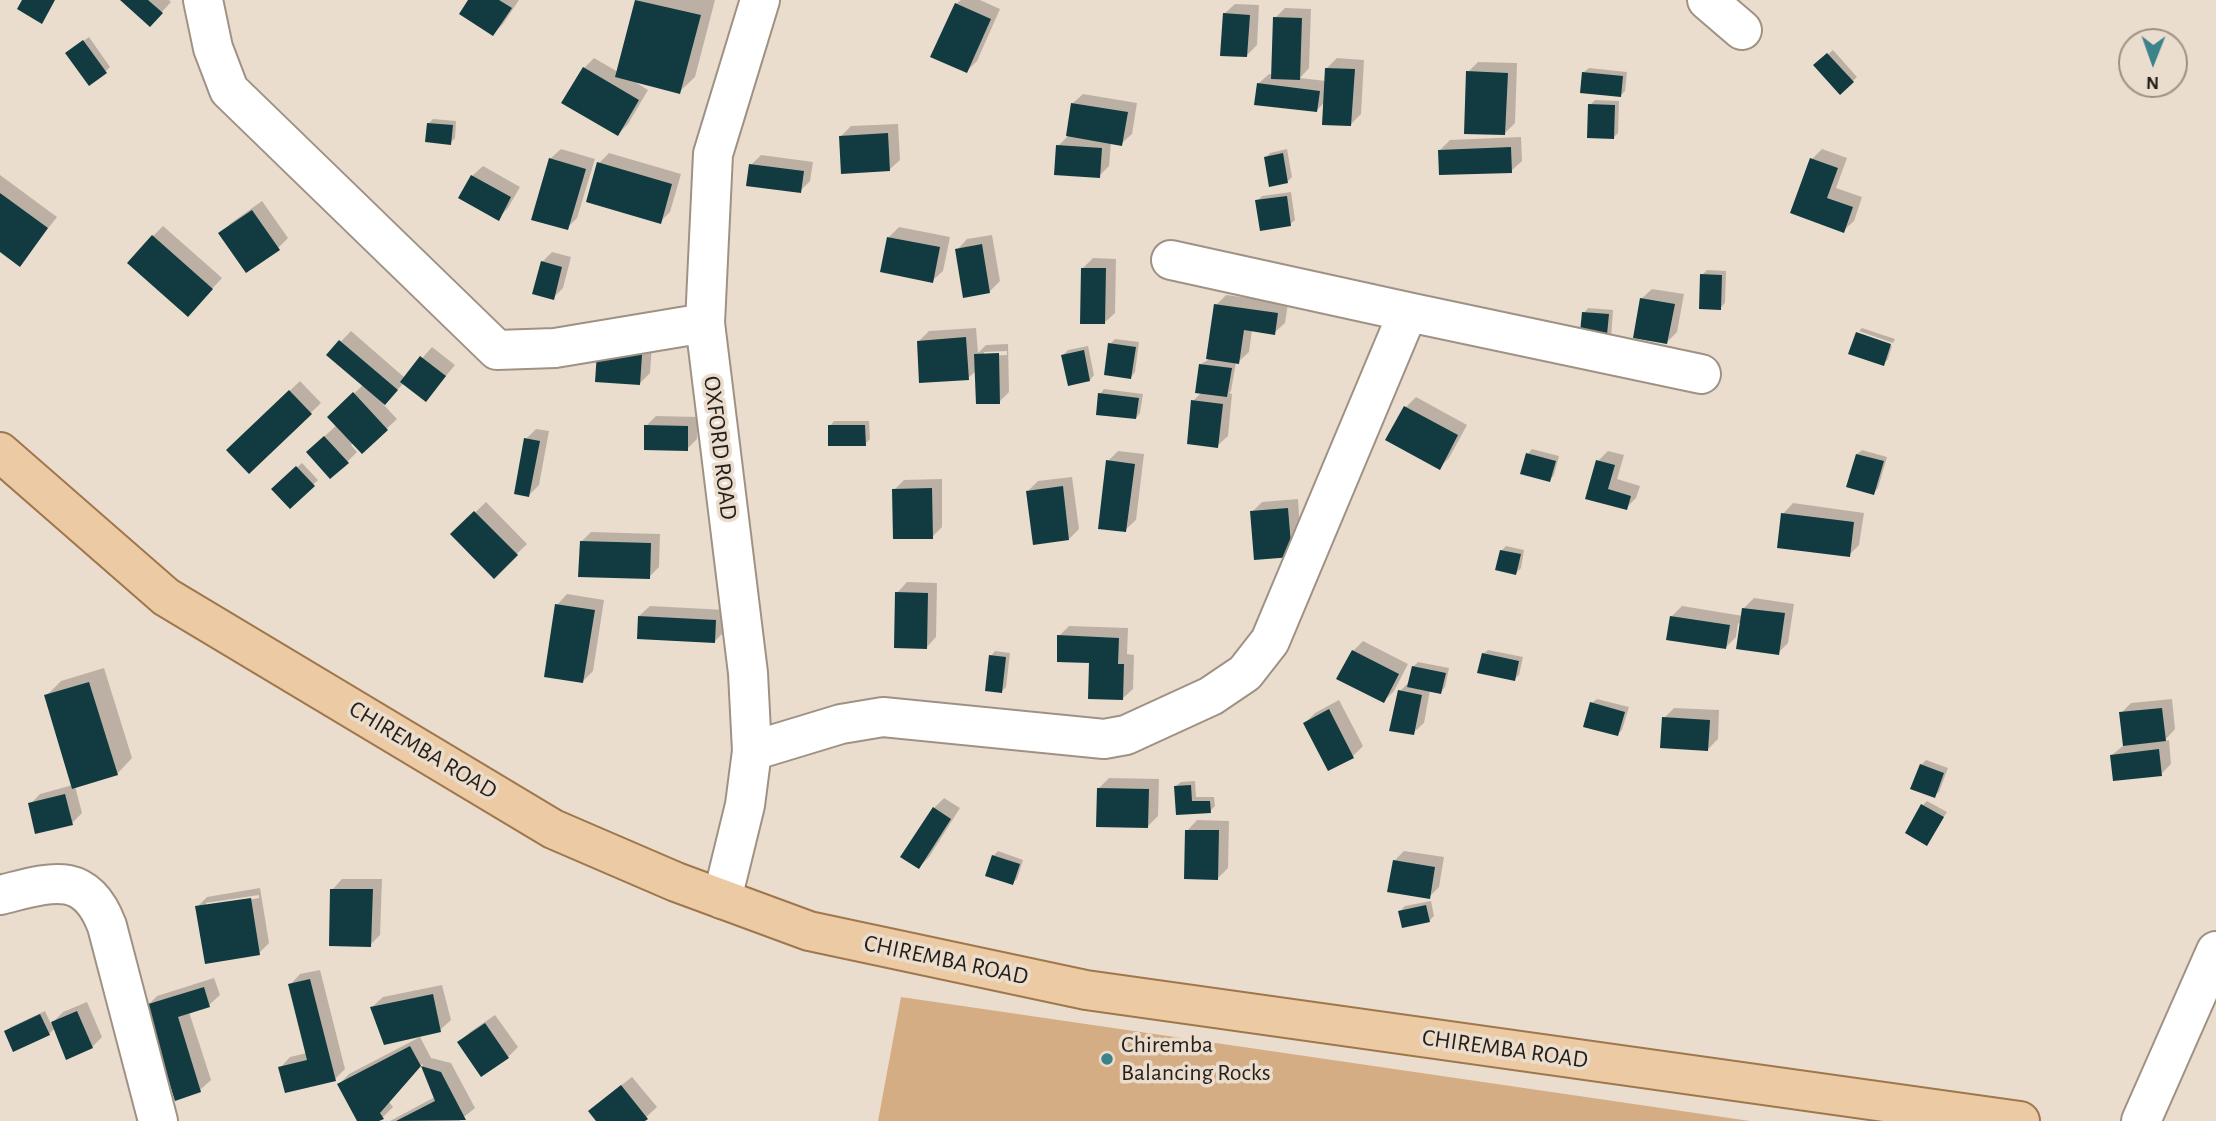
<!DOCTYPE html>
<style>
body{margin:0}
#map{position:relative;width:2216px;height:1121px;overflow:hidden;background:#ebddcd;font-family:"Alegreya Sans",sans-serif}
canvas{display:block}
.north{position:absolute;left:2118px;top:28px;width:70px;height:70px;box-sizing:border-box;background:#ebddcd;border:2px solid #9c9185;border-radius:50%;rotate:181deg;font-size:19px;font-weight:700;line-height:28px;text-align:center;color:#251f1a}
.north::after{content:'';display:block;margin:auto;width:24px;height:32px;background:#3b828b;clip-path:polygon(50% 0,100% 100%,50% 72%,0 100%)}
</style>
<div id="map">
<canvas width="2216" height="1121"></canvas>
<div class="north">N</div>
</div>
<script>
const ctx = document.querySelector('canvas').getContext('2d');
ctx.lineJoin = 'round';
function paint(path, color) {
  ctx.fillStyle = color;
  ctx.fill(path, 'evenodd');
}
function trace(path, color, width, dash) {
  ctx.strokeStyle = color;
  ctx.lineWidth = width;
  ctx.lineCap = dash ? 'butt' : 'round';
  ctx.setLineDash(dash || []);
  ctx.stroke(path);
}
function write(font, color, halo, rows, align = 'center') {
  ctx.font = font + ' "Alegreya Sans",sans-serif';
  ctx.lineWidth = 7;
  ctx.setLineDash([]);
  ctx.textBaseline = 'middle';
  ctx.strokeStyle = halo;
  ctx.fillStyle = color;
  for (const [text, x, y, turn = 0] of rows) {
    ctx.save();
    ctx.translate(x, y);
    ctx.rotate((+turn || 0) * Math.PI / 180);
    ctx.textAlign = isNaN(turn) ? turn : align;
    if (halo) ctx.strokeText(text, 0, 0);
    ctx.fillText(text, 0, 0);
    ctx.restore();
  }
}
paint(new Path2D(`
 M901,997L1750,1121H878Z`), '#d4ad84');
paint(new Path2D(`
 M123,0H169L171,2L150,25Z
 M470,0H519L503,24L493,34Z
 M637,0H715L695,77L679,92L635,82L648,90L628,124L618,134L584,68L594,58L618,72Z
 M961,0H980L1000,9L977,61L967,71L956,4Z
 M1235,4L1259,5L1257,45L1247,55L1224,14Z
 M1285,8L1311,9L1309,68L1300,78L1326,81L1327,68L1337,58L1364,60L1361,114L1351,124L1325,102L1317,110L1258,84L1269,74L1273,75L1275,18Z
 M89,37L110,67L106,71L72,49Z
 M1833,50L1857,77L1840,93L1816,65Z
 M1478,62L1517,63L1515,123L1504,134L1468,72Z
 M1589,68L1627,72L1625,91L1620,96L1584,72Z
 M1083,94L1137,103L1132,134L1121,144L1111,142L1109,166L1099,176L1058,146L1068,136L1072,104Z
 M1595,100L1619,101L1618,133L1613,138L1590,105Z
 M433,119L456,121L455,138L450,143L428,124Z
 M898,124L900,160L889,170L841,136L851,126Z
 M1521,137L1522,161L1511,171L1440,150L1450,140Z
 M561,149L595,159L577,218L567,228L550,159Z
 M1287,149L1292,177L1288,181L1266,157L1270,153Z
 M1822,149L1847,158L1836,188L1862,197L1854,221L1843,231L1792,212L1812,159Z
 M609,153L681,174L670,212L660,222L599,163Z
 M761,155L813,162L810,181L800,191L751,165Z
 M483,166L520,187L508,208L498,218L472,176Z
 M0,175L57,217L20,264L0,250Z
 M1291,192L1295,220L1290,224L1257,201L1262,196Z
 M262,201L288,238L278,248L221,233L231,223Z
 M163,226L222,278L198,304L153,236Z
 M899,227L950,237L943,271L932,281L889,237Z
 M992,235L1000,281L989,292L957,250L967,239Z
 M552,252L571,257L563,288L553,298L542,262Z
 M1093,258L1116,259L1115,313L1104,323L1083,268Z
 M1707,270L1726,271L1725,303L1720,308L1702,275Z
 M1652,289L1684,294L1677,332L1667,342L1641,299Z
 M1226,295L1288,303L1285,323L1274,333L1252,330L1249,352L1238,362H1236L1231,391L1229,393L1232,394L1228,436L1217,446L1193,401L1202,392L1201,364L1208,360L1216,305Z
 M1588,308L1613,310L1611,339L1584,313Z
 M976,328L978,353L986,345L1008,344L1009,392L999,402L976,371L968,378L919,341L929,331ZM1007,351V355L984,356V352Z
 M1862,328L1895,339L1893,343L1859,331Z
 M351,331L405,378L432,347L455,365L426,400L404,383L383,404L397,419L362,452L354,443L351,445L357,452L347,462L318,442L337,425L329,417L364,384L329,354Z
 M1857,334L1892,346L1888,359L1883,364Z
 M1115,339L1139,342L1135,372L1131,377L1110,344Z
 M652,345L650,373L640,383L599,352Z
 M1088,346L1094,375L1090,380L1063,355L1068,350Z
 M300,381L321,403L249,472L228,450Z
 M1104,389L1143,394L1140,413L1136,418L1100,394Z
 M1416,397L1467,425L1449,458L1439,468L1388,440L1406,407Z
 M656,416L698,417L697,439L687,449L646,426Z
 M834,421H869L870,439L865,444L830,426Z
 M536,429L549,431L539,485L529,495L526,439Z
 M1532,449L1559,456L1554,475L1550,480L1528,454Z
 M1862,450L1887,457L1878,488L1874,493L1857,454Z
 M1118,451L1144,454L1136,520L1125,530L1108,461Z
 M1608,451L1624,455L1617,479L1640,486L1636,498L1626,508L1587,497L1598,461Z
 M302,463L318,480L290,507L273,489Z
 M1072,477L1079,529L1069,539L1027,492L1038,481Z
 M942,479V527L932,537L894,490L904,480Z
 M1298,499L1301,545L1291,555L1252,512L1262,502Z
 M486,502L527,544L494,576L453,534Z
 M1793,503L1864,513L1859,545L1849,555L1783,514Z
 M591,532L660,534L659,567L649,577L581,542Z
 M1506,546L1524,550L1521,568L1516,573L1501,551Z
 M907,582L937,583L936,637L926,648L897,593Z
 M567,594L604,600L593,671L583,681L557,605Z
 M1754,598L1794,604L1788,643L1778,653L1741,624L1738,623L1736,637L1726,647L1672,616L1682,606L1743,616L1744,608Z
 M650,606L726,610L725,631L715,641L639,616Z
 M1069,626L1128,628L1127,654L1134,655L1133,689L1122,699L1091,661L1059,636Z
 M1363,641L1408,664L1394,691L1384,701L1353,651Z
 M1488,650L1523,657L1519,675L1514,679L1483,654Z
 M995,651L1010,653L1006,687L1002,691L991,656Z
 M1418,662L1449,668L1445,687L1441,692L1430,690L1424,723L1413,733L1400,691L1411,680L1413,667Z
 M104,668L132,758L117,774L75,786L82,813L72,823L30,804L40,794L73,785L46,696L61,681Z
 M1597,699L1629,707L1622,730L1618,734L1592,703Z
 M2172,699L2175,729L2164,741L2169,740L2171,764L2161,774L2112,755L2124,745L2121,713L2131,703Z
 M1339,700L1363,746L1353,756L1305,723L1315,713Z
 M1674,708L1719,710L1718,739L1708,749L1664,718Z
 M1926,760L1948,768L1939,792L1934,796L1921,765Z
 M1109,778L1159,779L1158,816L1148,826L1099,788Z
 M1195,781L1196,797H1214L1215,806L1210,811L1177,813L1176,786L1181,782Z
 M944,798L960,808L929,857L919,867L934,808Z
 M1927,801L1947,812L1927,844L1923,805Z
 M1197,820L1229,821L1228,868L1218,878L1187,831Z
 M998,851L1023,860L1017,879L1012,883L993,856Z
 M1404,851L1444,857L1439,887L1429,897L1394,861Z
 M342,879H382L380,935L370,945L332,890Z
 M260,888L269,943L259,953L197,907L207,897ZM259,895V898L206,907V903Z
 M1431,901L1434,916L1429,921L1400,911L1405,906Z
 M320,970L345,1069L335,1079L280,1068L290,1057L307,1053L290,985L300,974Z
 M214,978L220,995L209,1005L189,1012L211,1080L200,1090L176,1098L147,1006L157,996Z
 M442,985L451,1020L440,1030L372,1007L383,997Z
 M87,1002L102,1037L92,1047L55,1028L49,1034L6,1031L11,1027L45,1011L51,1024L63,1012Z
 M495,1015L518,1047L508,1057L460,1042L470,1032Z
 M420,1037L431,1058L451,1063L475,1108L459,1121H390L435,1097L422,1064L389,1102L393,1107L383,1117L376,1121H359L339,1084L349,1074Z
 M632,1077L657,1107L642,1121H599L601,1101Z`), '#0003');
paint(new Path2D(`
 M22,0H55L42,24L17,9Z
 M120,0H148L163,13L150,27Z
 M468,0H499L512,8L493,36L459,14Z
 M635,0L701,15L680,94L615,77Z
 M955,3L991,19L967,73L930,57Z
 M1223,13L1250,15L1247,57L1220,56Z
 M1273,17L1302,18L1300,80L1271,79Z
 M83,40L107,73L89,86L65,53Z
 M1827,53L1854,82L1840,95L1813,65Z
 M583,67L639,100L618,136L561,103Z
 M1325,68L1355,69L1351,126L1322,125Z
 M1466,71L1508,73L1505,135L1464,134Z
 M1582,72L1623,76L1621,97L1580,93Z
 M1257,83L1320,91L1317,112L1254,105Z
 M1071,103L1128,112L1122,146L1066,136Z
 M1588,104L1615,105L1614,139L1587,138Z
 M427,123L453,125L451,145L425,142Z
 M888,133L890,171L841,174L839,136Z
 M1056,145L1102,148L1100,178L1054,175Z
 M1511,147L1512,173L1439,175L1438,150Z
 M1283,153L1288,183L1269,187L1264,157Z
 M549,158L586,169L568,230L531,220Z
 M1810,158L1838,168L1827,198L1853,207L1844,233L1790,213Z
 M597,162L672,184L661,224L586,202Z
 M749,164L804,171L801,193L746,186Z
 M471,175L511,197L499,221L458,198Z
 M0,193L48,228L20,267L0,252Z
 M1287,196L1291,226L1260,231L1255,200Z
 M252,210L280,250L246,273L218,233Z
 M152,235L213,289L188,317L127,263Z
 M887,237L940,247L933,283L880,272Z
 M982,244L990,293L963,298L955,249Z
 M541,261L562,267L554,300L532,294Z
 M1081,268H1106L1105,324H1080Z
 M1700,274L1722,275L1721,310L1699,309Z
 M1640,298L1675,304L1667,344L1633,338Z
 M1214,304L1278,313L1275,335L1244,330L1239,364L1206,359Z
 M1582,312L1609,314L1606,345L1579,343Z
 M1856,332L1891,344L1884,366L1848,354Z
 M966,337L969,380L919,383L917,341Z
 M339,340L398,390L385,405L326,355Z
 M1108,343L1136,347L1131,379L1104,375Z
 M1084,350L1090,381L1068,386L1061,355Z
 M597,352L642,355L640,385L595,382Z
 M999,353L1000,404H976L974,354Z
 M420,356L446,376L426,402L400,382Z
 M1199,364L1232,368L1227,397L1195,393Z
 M289,390L312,414L249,474L226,450Z
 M353,392L388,430L362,454L327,417Z
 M1098,393L1139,398L1136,419L1096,415Z
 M1191,400L1223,404L1218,448L1187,444Z
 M1404,406L1458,435L1440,470L1385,440Z
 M644,425L688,426V451L644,450Z
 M828,425H865L866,446H828Z
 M324,436L349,463L330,479L306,452Z
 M524,438L540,441L529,497L514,494Z
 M1526,453L1556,461L1550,482L1520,474Z
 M1856,454L1884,461L1874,495L1846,487Z
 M1106,460L1135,464L1126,532L1098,529Z
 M1596,460L1615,465L1608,489L1631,496L1627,510L1585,499Z
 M296,466L315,486L290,509L271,489Z
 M1063,486L1069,540L1033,545L1026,491Z
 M932,488L933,539H893L892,489Z
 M1288,508L1292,557L1254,560L1250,511Z
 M474,511L518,555L494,579L450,534Z
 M1781,513L1854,522L1850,557L1777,548Z
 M580,541L651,543L650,579L578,577Z
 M1500,550L1521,554L1516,575L1495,570Z
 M895,592L928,593L927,649L894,648Z
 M555,604L595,610L583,683L544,677Z
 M1742,608L1785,613L1779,655L1736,649Z
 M638,616L716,620L715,643L637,639Z
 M1670,616L1730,625L1726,649L1666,640Z
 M1057,635L1119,638L1118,664H1124L1123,700L1088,699L1089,663L1057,662Z
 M1352,650L1399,674L1384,703L1336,679Z
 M1482,653L1519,661L1515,681L1477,673Z
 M989,655L1006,657L1002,693L985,691Z
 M1412,666L1446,673L1441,694L1407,687Z
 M89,682L118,775L72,789L44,695Z
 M1398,690L1422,695L1414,735L1389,731Z
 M1590,702L1625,712L1618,736L1583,727Z
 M2162,708L2166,741L2123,746L2119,712Z
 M1329,709L1354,758L1328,771L1303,723Z
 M1662,717L1710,720L1708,751L1660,748Z
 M2159,749L2162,776L2113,781L2110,755Z
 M1920,764L1944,773L1935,798L1910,789Z
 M1191,785L1192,801H1210L1211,813L1176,815L1174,786Z
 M1097,788L1149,789L1148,828L1096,827Z
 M65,794L73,825L35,834L28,803Z
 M1921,804L1944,817L1927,846L1905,833Z
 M933,807L951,819L919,869L900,857Z
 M1185,830H1219L1218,880L1184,879Z
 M992,855L1020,864L1013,885L985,876Z
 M1393,860L1435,867L1430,899L1387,892Z
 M330,889H373L371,947L329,946Z
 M251,898L260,955L205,964L195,906Z
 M1426,905L1430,922L1402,928L1398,911Z
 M310,979L336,1081L285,1093L278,1067L307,1060L288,984Z
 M204,987L210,1007L178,1017L201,1092L175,1101L145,1005Z
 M433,994L441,1032L384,1045L370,1007Z
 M77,1011L93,1048L66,1060L51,1022Z
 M40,1014L50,1035L13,1052L4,1031Z
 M485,1023L509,1058L481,1077L457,1042Z
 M410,1046L421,1066L380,1113L384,1119L379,1121H357L337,1084Z
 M421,1066L441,1072L466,1120L396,1121L435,1101Z
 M621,1085L648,1119L645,1121H596L588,1111Z`), '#113b40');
const minor = new Path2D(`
 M203,0L213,48L229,90L497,350L555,348L705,323
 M1707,0L1742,30
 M1171,260L1408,312
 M752,751L841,724L883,717L1104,739L1126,735L1211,696L1245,673L1270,641L1408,312L1701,374
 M0,895C49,883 85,868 107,926L158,1121
 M722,899L745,805L752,751L748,673L705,323L713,154L760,0
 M2141,1121L2216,951`);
const major = new Path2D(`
 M0,452L166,597L553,829L676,882L809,931L1086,990L2020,1121`);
trace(minor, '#9f9284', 42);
trace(major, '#9f774d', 42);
trace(minor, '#fff', 38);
trace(major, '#eccaa4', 38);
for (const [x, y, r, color] of [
 [1107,1059,7,"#3b828b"]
]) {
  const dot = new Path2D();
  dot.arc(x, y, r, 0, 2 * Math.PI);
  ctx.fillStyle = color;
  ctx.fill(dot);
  trace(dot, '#ebddcd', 2.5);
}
write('24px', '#251f1a', '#ebddcd', [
 ["OXFORD ROAD",720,448,83],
 ["CHIREMBA ROAD",423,750,31],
 ["CHIREMBA ROAD",946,960,12],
 ["CHIREMBA ROAD",1505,1049,8]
]);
write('24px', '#251f1a', '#ebddcd', [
 ["Chiremba",1121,1045],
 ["Balancing Rocks",1121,1073]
], 'left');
</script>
